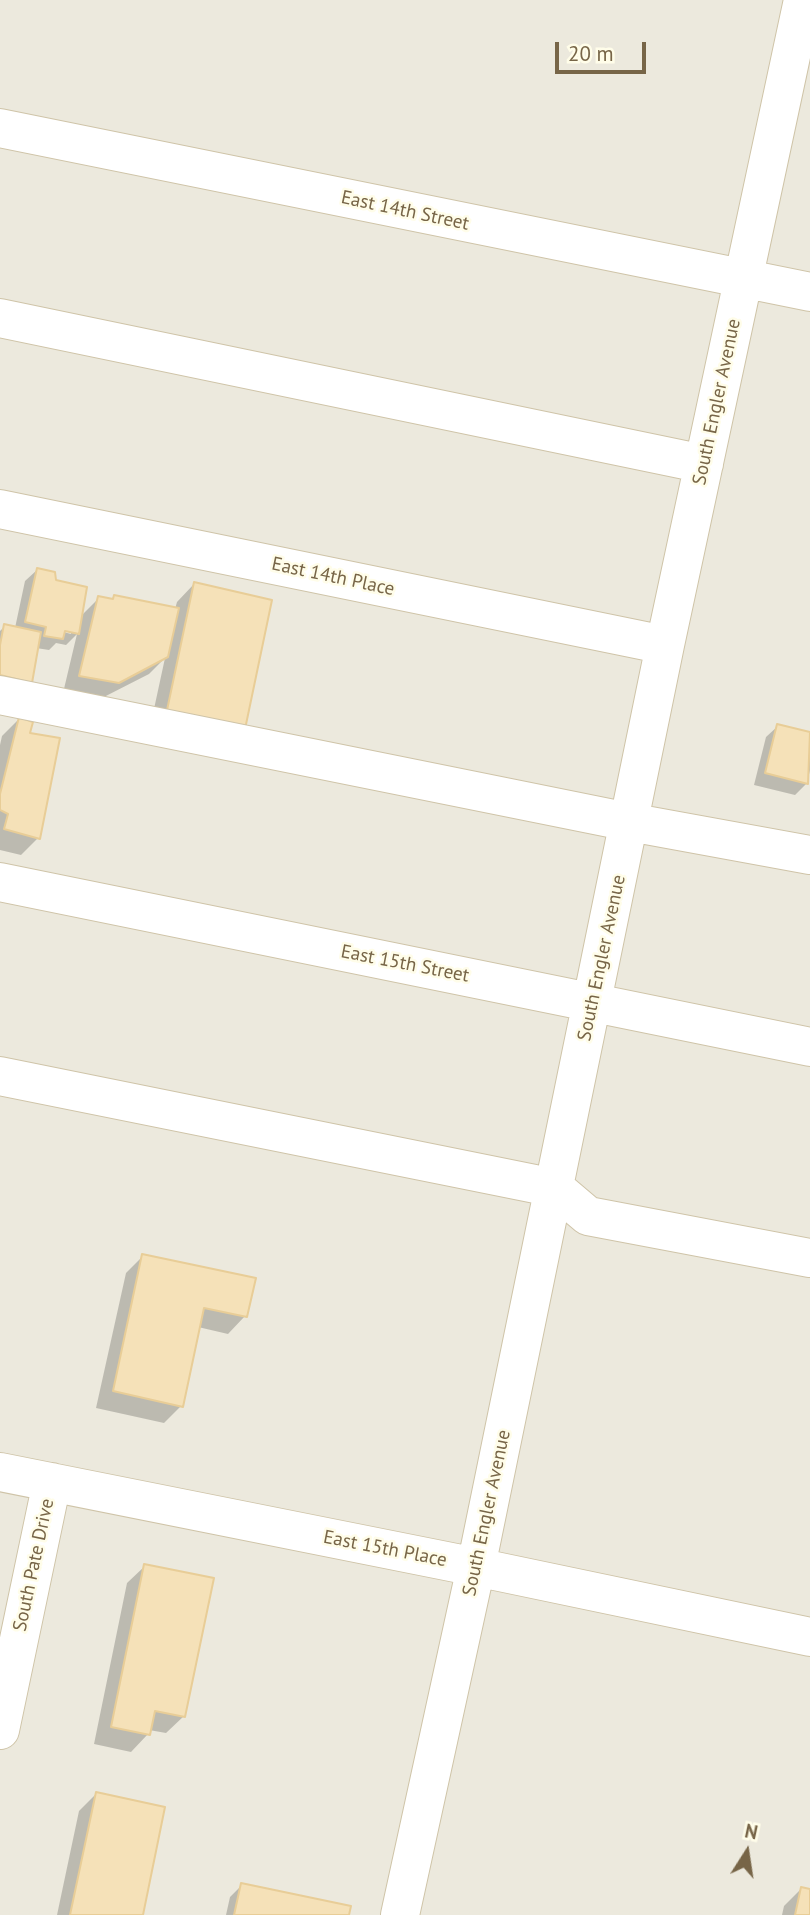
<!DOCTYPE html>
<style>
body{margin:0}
#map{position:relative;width:810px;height:1915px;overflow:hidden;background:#fefbe2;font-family:"PT Sans",sans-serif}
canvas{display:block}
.north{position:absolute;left:712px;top:1817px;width:70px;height:70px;-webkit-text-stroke:5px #fffde9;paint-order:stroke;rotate:12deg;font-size:19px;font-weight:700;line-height:28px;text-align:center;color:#776547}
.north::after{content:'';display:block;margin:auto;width:24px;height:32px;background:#776547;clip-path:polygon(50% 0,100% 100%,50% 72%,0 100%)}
.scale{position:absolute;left:555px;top:42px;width:91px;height:32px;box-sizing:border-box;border:4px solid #776547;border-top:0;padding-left:9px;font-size:21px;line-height:24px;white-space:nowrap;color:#776547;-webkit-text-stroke:5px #fffde9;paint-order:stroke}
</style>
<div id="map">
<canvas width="810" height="1915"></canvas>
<div class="north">N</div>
<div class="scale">20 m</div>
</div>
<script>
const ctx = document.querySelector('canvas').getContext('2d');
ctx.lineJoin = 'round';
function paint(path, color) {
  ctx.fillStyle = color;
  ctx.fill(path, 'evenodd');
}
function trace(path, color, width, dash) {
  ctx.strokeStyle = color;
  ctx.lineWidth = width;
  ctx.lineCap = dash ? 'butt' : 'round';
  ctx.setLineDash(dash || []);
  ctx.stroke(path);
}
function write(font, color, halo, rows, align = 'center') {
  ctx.font = font + ' "PT Sans",sans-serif';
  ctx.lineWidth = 5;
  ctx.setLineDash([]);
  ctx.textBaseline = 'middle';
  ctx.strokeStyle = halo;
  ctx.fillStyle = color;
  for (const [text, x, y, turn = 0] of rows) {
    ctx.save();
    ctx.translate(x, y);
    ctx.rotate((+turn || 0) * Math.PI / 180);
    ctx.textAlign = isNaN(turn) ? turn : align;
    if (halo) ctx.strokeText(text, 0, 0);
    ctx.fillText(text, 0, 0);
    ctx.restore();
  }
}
paint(new Path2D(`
 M0,0H810V1915H0Z`), '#ece9dd');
paint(new Path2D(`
 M37,570L54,581L81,616L99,598L111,600L115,597L175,609L177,602L194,584L270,601L149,732L165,658L149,674L100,699L63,693L77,634L66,645L56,643L49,650L36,648L0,690V631L5,626L15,628L25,581ZM56,630L71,631V634Z
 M19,719L28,735L38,838L21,855L0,850V745L2,736Z
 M778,726L810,734V770L807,783L795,795L754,785L766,737Z
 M143,1256L245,1316L228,1334L198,1327L181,1406L164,1423L96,1408L126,1273Z
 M145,1566L184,1716L166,1733L149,1730L148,1734L131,1752L94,1744L127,1583Z
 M96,1794L141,1915H57L79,1811Z
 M242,1885L347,1915H226L230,1897Z
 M801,1889L810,1891V1915H782L784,1906Z`), '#0003');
const building = new Path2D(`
 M37,568L55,572L56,580L87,587L79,634L65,631L63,639L44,636L46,627L25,622Z
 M194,582L272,600L244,734L166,715Z
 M114,595L179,608L168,657L119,683L79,676L98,596L113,599Z
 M4,624L41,632L32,683L0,675V645Z
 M19,717L33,722L30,733L60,738L40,839L4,829L8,814L0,810V794Z
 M777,724L810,732L808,784L765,773Z
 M142,1254L256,1278L247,1317L204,1308L183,1407L113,1391Z
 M144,1564L214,1578L185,1717L155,1711L150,1735L111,1727Z
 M96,1792L165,1807L143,1915H70Z
 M241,1883L351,1906L349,1915H234Z
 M801,1887L810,1889V1915H795Z`);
paint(building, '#f5e1b8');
trace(building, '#e8cd97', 2);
const minor = new Path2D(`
 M0,128L810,292
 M0,318L704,464
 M0,509L665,645
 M0,695L629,822L810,855
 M0,882L810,1047
 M0,1076L555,1188L588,1216L810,1258
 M0,1472L476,1567L810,1637
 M0,1730L52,1482
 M400,1915L476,1567L665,645L803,0`);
trace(minor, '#cfc4a8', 40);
trace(minor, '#fff', 38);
write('19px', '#776547', '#fffde9', [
 ["East 14th Street",405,211,12],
 ["South Engler Avenue",717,402,-78],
 ["East 14th Place",333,577,12],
 ["South Engler Avenue",602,958,-78],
 ["East 15th Street",405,964,11],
 ["South Engler Avenue",487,1513,-78],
 ["East 15th Place",385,1549,11],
 ["South Pate Drive",34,1565,-78]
]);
</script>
